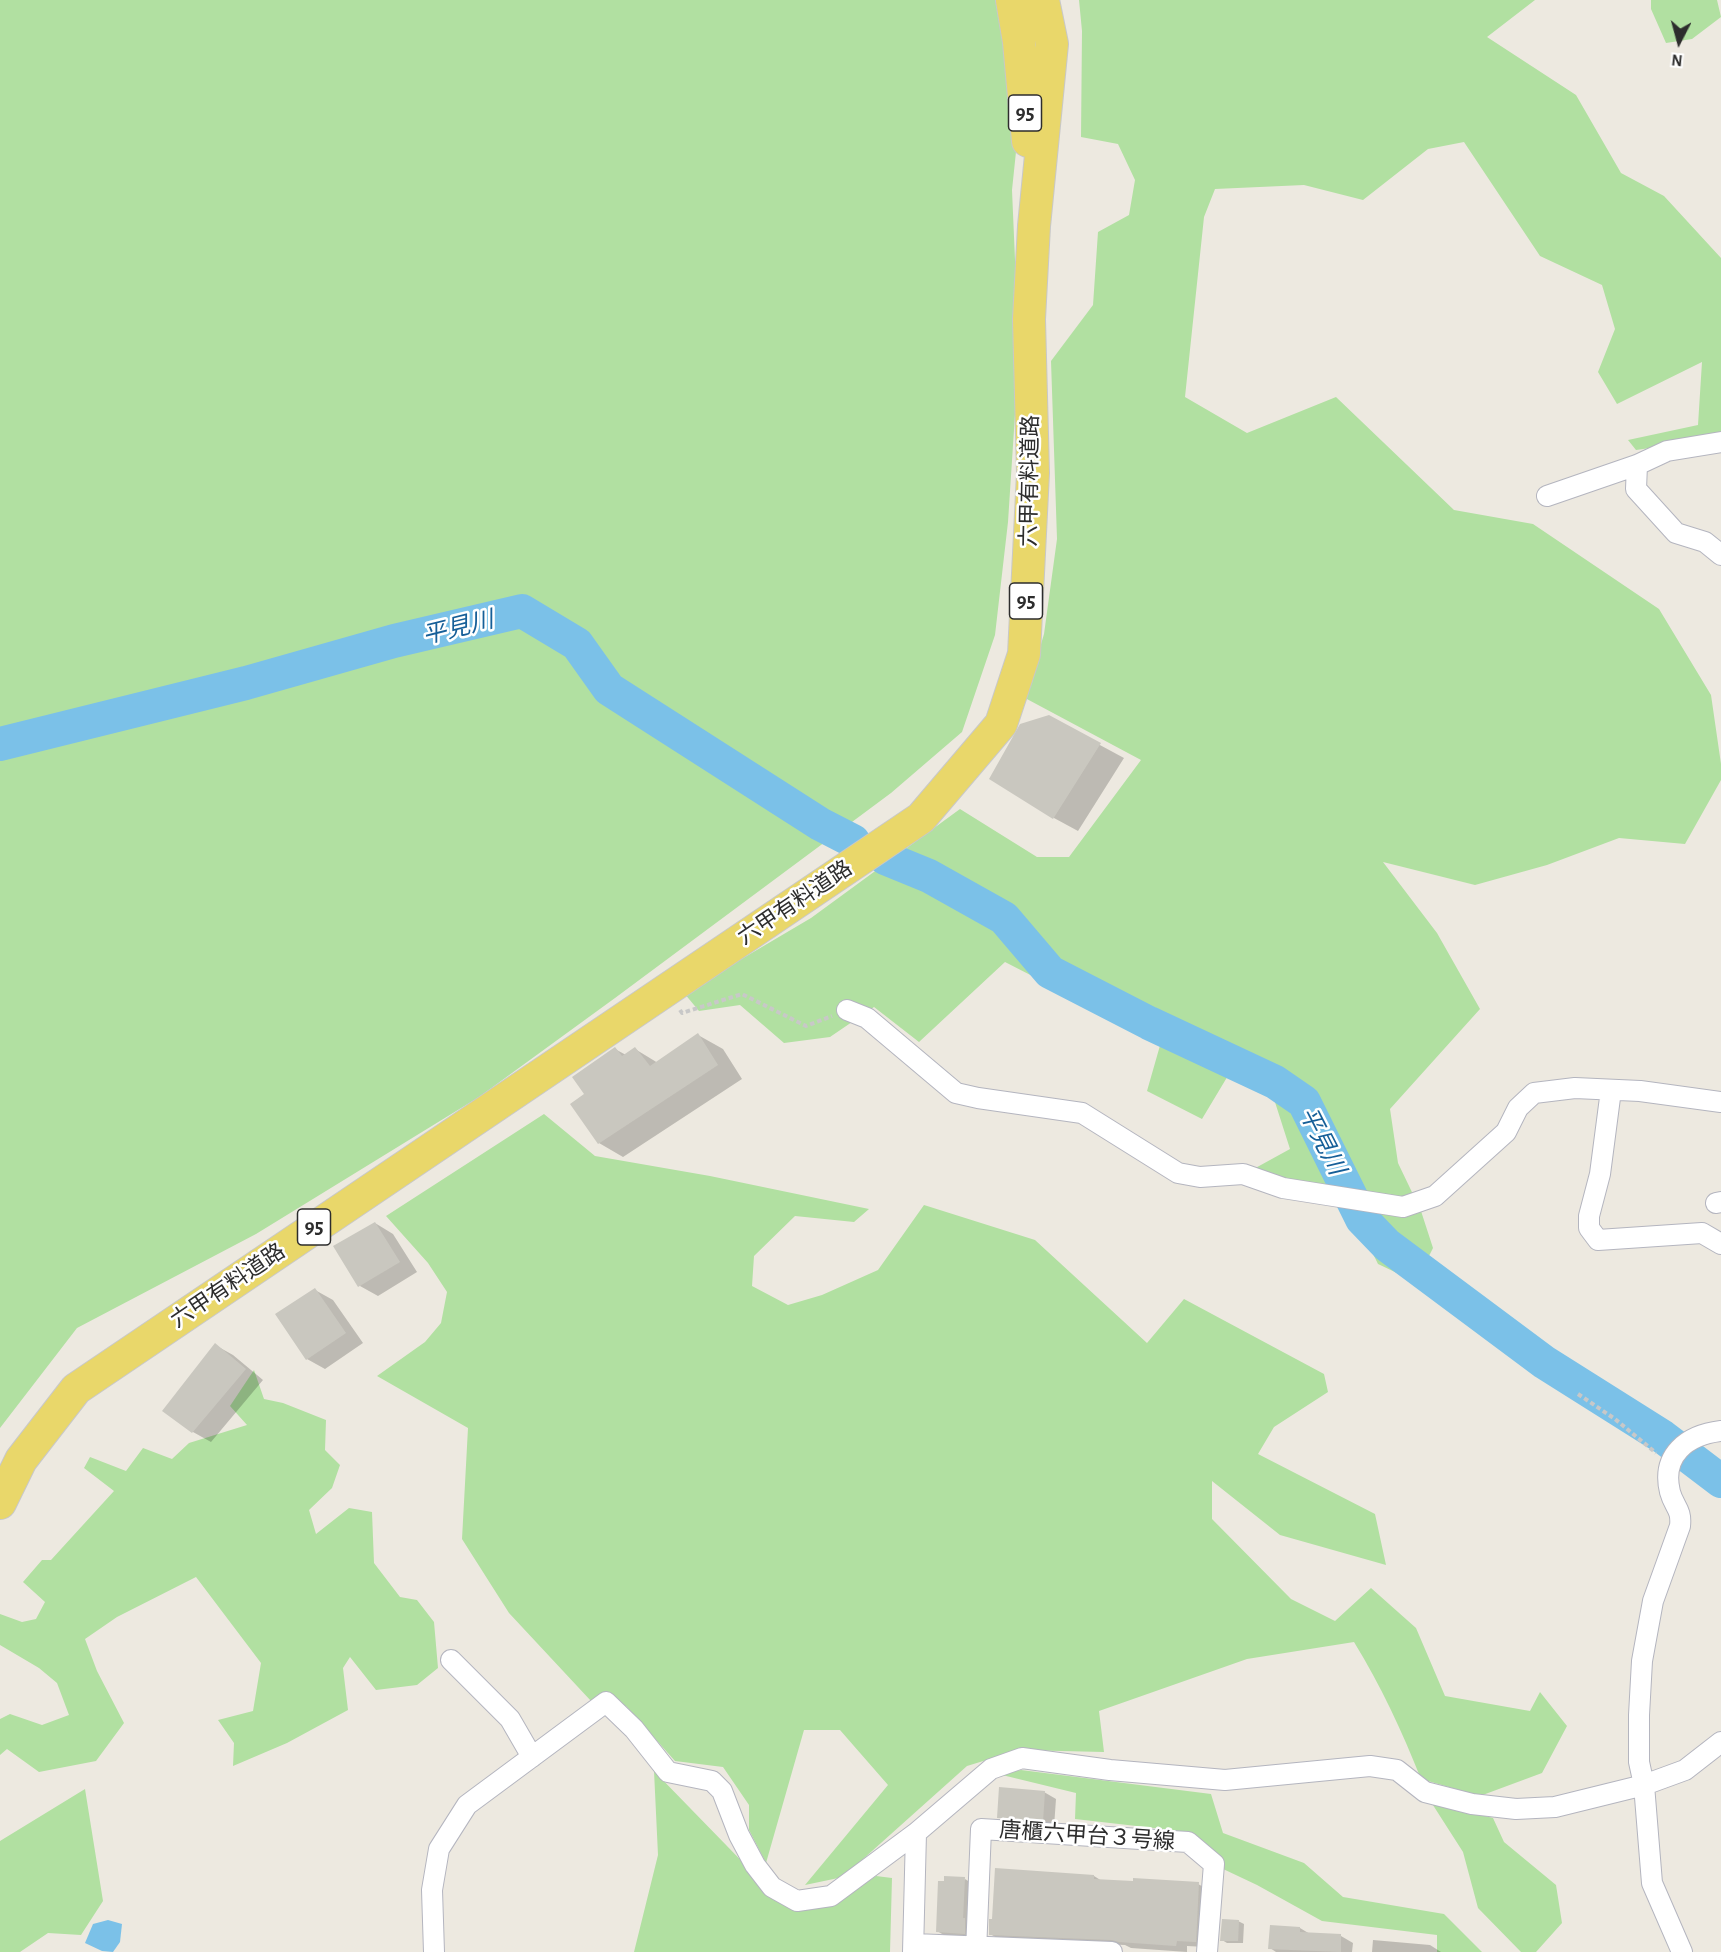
<!DOCTYPE html>
<meta charset="utf-8">
<style>
body{margin:0}
#map{position:relative;width:1721px;height:1952px;overflow:hidden;background:#ede9e0;font-family:"Alegreya Sans",sans-serif}
canvas{display:block}
.north{position:absolute;left:1649px;top:12px;width:60px;height:60px;-webkit-text-stroke:4px #fff;paint-order:stroke;rotate:186deg;font-size:16px;font-weight:700;line-height:24px;text-align:center;color:#2d2d2d}
.north::after{content:'';display:block;margin:auto;width:21px;height:27px;background:#2d2d2d;clip-path:polygon(50% 0,100% 100%,50% 72%,0 100%)}
</style>
<div id="map">
<canvas width="1721" height="1952"></canvas>
<div class="north">N</div>
</div>
<script>
const ctx = document.querySelector('canvas').getContext('2d');
ctx.lineJoin = 'round';
function paint(path, color) {
  ctx.fillStyle = color;
  ctx.fill(path, 'evenodd');
}
function trace(path, color, width, dash) {
  ctx.strokeStyle = color;
  ctx.lineWidth = width;
  ctx.lineCap = dash ? 'butt' : 'round';
  ctx.setLineDash(dash || []);
  ctx.stroke(path);
}
function write(font, color, halo, rows, align = 'center') {
  ctx.font = font + ' "Alegreya Sans","Noto Sans JP",sans-serif';
  ctx.lineWidth = 5;
  ctx.setLineDash([]);
  ctx.textBaseline = 'middle';
  ctx.strokeStyle = halo;
  ctx.fillStyle = color;
  for (const [text, x, y, turn = 0] of rows) {
    ctx.save();
    ctx.translate(x, y);
    ctx.rotate((+turn || 0) * Math.PI / 180);
    ctx.textAlign = isNaN(turn) ? turn : align;
    if (halo) ctx.strokeText(text, 0, 0);
    ctx.fillText(text, 0, 0);
    ctx.restore();
  }
}
paint(new Path2D(`
 M0,0H1003L1021,104L1012,190L1019,353L1008,522L995,635L962,732L891,793L615,998L479,1097L256,1234L77,1328L0,1428Z
 M1079,0H1535L1487,37L1576,95L1621,173L1664,196L1721,258V438L1636,450L1628,440L1698,425L1702,362L1617,404L1598,372L1615,329L1602,285L1540,256L1464,142L1428,149L1363,200L1304,185L1215,189L1204,217L1185,397L1247,433L1336,397L1454,510L1533,524L1659,609L1711,695L1721,764V780L1685,844L1619,838L1547,865L1475,885L1383,862L1437,933L1480,1009L1390,1109L1398,1163L1421,1211L1433,1248L1416,1282L1378,1264L1343,1193L1305,1182L1250,1171L1290,1149L1274,1099L1229,1074L1202,1119L1147,1091L1161,1042L1005,962L919,1042L874,1007L830,1037L784,1043L740,1005L699,1011L684,993L811,918L960,809L1037,857H1069L1141,760L1025,698L1044,634L1057,539L1051,361L1093,305L1098,232L1129,215L1135,180L1118,144L1081,137L1082,31Z
 M1651,0H1717L1721,17L1692,39L1666,43L1651,9Z
 M544,1114L595,1156L710,1176L869,1209L854,1222L795,1216L754,1256L752,1286L788,1305L822,1295L878,1270L924,1205L1035,1240L1147,1343L1184,1299L1324,1374L1328,1392L1274,1427L1258,1454L1375,1514L1386,1565L1280,1535L1212,1481V1519L1291,1599L1335,1621L1371,1588L1416,1628L1445,1696L1530,1711L1540,1692L1567,1726L1542,1773L1480,1796L1421,1779C1402,1731 1381,1686 1354,1642L1247,1659L1099,1711L1104,1752L1019,1750L967,1766L843,1877L805,1885L888,1785L840,1730H804L766,1863L749,1830V1805L723,1767L675,1761L626,1706L591,1701L509,1613L462,1539L468,1428L377,1376L425,1342L441,1323L447,1292L428,1263L386,1216Z
 M254,1370L264,1399L283,1403L326,1420L325,1450L340,1465L332,1488L309,1510L316,1534L349,1508L372,1512L374,1563L400,1597L417,1600L434,1622L438,1668L417,1685L376,1690L350,1657L343,1668L348,1710L287,1743L233,1766L234,1743L218,1720L253,1711L261,1663L196,1577L117,1617L85,1639L97,1671L124,1723L96,1761L39,1772L7,1749L0,1755V1719L10,1714L42,1725L69,1715L57,1683L39,1668L0,1645V1614L22,1622L36,1619L45,1602L23,1582L42,1560H51L114,1491L84,1468L90,1457L126,1471L143,1448L172,1459L189,1443L247,1425L230,1406Z
 M1021,1770L1211,1794L1223,1833L1304,1863L1343,1897L1444,1914L1482,1952H1437V1935L1322,1921L1257,1885L1221,1868L1189,1832L1075,1819L1076,1793L998,1774Z
 M654,1771L763,1883L805,1907L848,1895L876,1876L892,1878L890,1952H634L658,1855Z
 M85,1789L103,1901L81,1935L48,1933L20,1952H0V1841Z
 M1431,1802L1493,1818L1504,1842L1556,1885L1562,1923L1536,1952H1521L1478,1908L1463,1852Z`), '#b1e0a1');
paint(new Path2D(`
 M108,1920L122,1924L120,1942L113,1952L102,1951L85,1943L93,1924Z`), '#7bc1e8');
paint(new Path2D(`
 M1048,717L1124,758L1078,831L1054,818Z
 M698,1035L723,1049L742,1079L623,1157L599,1143L586,1095L615,1049L626,1055L635,1049L658,1063Z
 M375,1223L393,1234L417,1272L378,1296L360,1286Z
 M315,1290L333,1300L363,1343L325,1369L307,1359Z
 M215,1345L233,1355L263,1380L211,1442L193,1432L164,1411Z
 M1044,1792L1056,1799L1054,1827L1010,1824L999,1817Z
 M996,1870L1094,1876L1102,1881L1198,1884L1209,1890L1206,1947L1187,1946V1952L1131,1948L1125,1945L1001,1940L990,1934L994,1921Z
 M965,1879L976,1886V1939L949,1938L937,1931Z
 M1238,1921L1244,1924L1243,1943H1227L1222,1940Z
 M1271,1927L1300,1928L1310,1934L1341,1936L1353,1943L1352,1952H1276L1270,1948Z
 M1373,1940L1430,1945L1441,1952H1372Z`), '#0003');
trace(new Path2D(`
 M0,744L246,683L394,641L522,611L577,644L609,689L820,824L853,841
 M885,858L929,876L1004,918L1050,972L1149,1023L1275,1082L1304,1102L1362,1219L1387,1245L1544,1362L1663,1437L1721,1481`), '#7bc1e8', 34);
paint(new Path2D(`
 M1049,715L1101,743L1053,819L989,779L1020,724Z
 M698,1033L718,1065L598,1144L570,1104L584,1094L572,1077L615,1047L622,1056L635,1047L650,1066Z
 M375,1222L400,1262L358,1287L333,1246Z
 M315,1288L346,1333L306,1360L275,1314Z
 M215,1343L246,1369L192,1433L162,1411Z
 M999,1787L1045,1791L1043,1821L997,1818Z
 M995,1868L1094,1875V1879L1133,1881V1878L1199,1882L1196,1942L1177,1941L1176,1946L1119,1942L1112,1940L989,1935V1919H992Z
 M944,1876L965,1877L963,1918H965V1934L936,1932L938,1881H944Z
 M1222,1919L1239,1920L1238,1941H1220Z
 M1270,1925L1300,1927V1932L1341,1934V1952L1268,1949Z`), '#c9c7bf');
const street = new Path2D(`
 M1637,465L1636,489L1676,533L1705,542L1721,555
 M1547,496L1637,465L1667,451L1721,442
 M847,1010L867,1018L956,1093L978,1098L1082,1113L1178,1173L1200,1177L1243,1174L1283,1188L1403,1207L1435,1196L1506,1132L1518,1108L1534,1093L1575,1088L1640,1091L1721,1102
 M1611,1090L1600,1174L1589,1216V1228L1598,1240L1702,1233L1721,1244
 M1716,1203L1721,1202
 M451,1660L510,1719L532,1757
 M914,1944L1112,1952
 M434,1952L432,1890L439,1849L467,1805L606,1702L634,1729L668,1772L712,1781L722,1791L739,1835L755,1865L772,1887L797,1901L831,1896L916,1833L991,1769L1022,1758L1110,1770L1225,1780L1370,1766L1397,1770L1425,1792L1472,1804L1516,1809L1555,1807L1644,1785L1685,1770L1721,1742
 M913,1952L916,1833
 M976,1952L981,1829L1188,1842L1214,1864L1207,1952
 M1682,1952L1652,1883L1644,1785L1639,1762V1715L1642,1661L1653,1601L1680,1526C1682,1509 1674,1507 1670,1492C1661,1455 1687,1435 1721,1431`);
const primary = new Path2D(`
 M1012,0L1019,42L1028,141
 M0,1503L21,1460L76,1389L921,818L1001,724L1024,654L1033,473L1029,319L1034,226L1052,44L1043,0`);
trace(street, '#b4b5bf', 22);
trace(primary, '#c8c8c8', 34);
trace(new Path2D(`
 M680,1010L682,1013L742,994L806,1026L832,1016
 M1578,1394L1615,1419L1656,1453`), '#c8c8c8', 4, [4.5, 3]);
trace(street, '#fff', 20);
trace(primary, '#e9d76a', 32);
for (const [x, y, w] of [
 [1025,113,33],
 [1026,601,33],
 [314,1227,33]
]) {
  const box = new Path2D();
  box.roundRect(x - w / 2, y - 18, w, 36, 4.5);
  ctx.fillStyle = '#fff';
  ctx.fill(box);
  trace(box, '#2d2d2d', 1.5);
}
write('bold 21px', '#2d2d2d', null, [
 ["95",1025,113],
 ["95",1026,601],
 ["95",314,1227]
]);
write('22px', '#2d2d2d', '#fff', [
 ["六甲有料道路",1030,481,-89],
 ["六甲有料道路",795,903,-34],
 ["六甲有料道路",228,1286,-34],
 ["唐櫃六甲台３号線",1087,1836,4]
]);
write('italic 24px', '#165f98', '#fff', [
 ["平見川",458,628,-14],
 ["平見川",1322,1141,63]
]);
</script>
